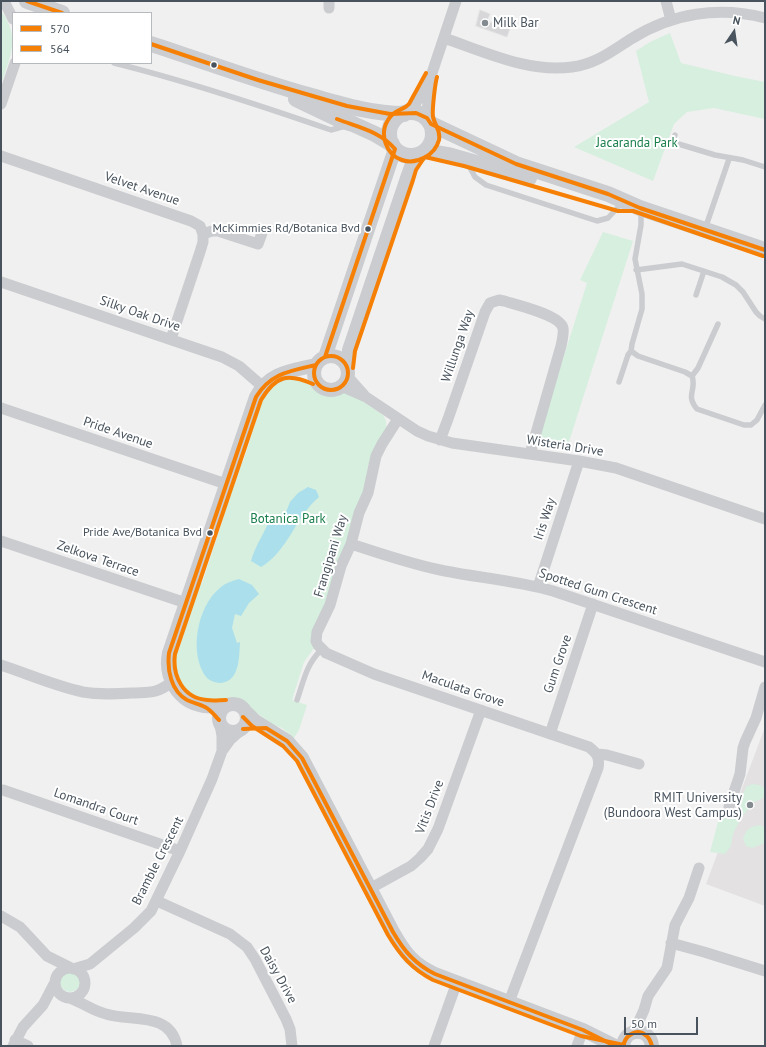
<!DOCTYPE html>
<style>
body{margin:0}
#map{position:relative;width:766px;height:1047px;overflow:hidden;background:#f1f0f0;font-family:"PT Sans",sans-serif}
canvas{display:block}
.frame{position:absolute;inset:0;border:2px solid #48535d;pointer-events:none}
.legend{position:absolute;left:12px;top:12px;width:140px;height:52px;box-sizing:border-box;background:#fff;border:1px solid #b6babe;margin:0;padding:5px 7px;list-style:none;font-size:12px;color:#48535d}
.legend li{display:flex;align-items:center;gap:8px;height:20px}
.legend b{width:20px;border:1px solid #b6babe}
.north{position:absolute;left:714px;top:12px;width:40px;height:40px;-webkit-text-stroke:3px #fff;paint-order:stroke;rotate:13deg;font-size:11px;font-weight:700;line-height:16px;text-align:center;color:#48535d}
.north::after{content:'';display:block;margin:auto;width:14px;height:18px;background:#48535d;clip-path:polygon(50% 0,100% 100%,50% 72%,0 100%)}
.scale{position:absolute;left:624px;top:1017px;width:74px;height:18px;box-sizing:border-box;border:2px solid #48535d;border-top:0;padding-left:5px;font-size:12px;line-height:14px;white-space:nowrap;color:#48535d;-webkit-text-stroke:3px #fff;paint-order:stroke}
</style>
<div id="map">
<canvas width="766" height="1047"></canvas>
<div class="frame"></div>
<ul class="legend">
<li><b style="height:5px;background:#f68005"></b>570</li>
<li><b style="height:5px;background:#f68005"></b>564</li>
</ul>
<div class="north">N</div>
<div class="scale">50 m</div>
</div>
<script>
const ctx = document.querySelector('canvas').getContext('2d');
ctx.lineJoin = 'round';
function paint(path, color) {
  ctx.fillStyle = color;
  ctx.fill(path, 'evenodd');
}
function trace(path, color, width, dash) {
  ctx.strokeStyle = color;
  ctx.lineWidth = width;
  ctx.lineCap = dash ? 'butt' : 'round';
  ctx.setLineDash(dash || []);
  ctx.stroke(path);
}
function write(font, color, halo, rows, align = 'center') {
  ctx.font = font + ' "PT Sans",sans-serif';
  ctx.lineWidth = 4;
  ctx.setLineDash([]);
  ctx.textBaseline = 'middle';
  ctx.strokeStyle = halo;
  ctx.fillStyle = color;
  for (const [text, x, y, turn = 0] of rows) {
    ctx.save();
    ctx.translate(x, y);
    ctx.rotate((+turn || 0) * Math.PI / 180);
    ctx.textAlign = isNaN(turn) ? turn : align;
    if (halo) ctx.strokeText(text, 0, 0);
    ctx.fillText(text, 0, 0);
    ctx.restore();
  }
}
paint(new Path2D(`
 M765,727V906L706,884Z`), '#e3e1e2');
paint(new Path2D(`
 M1,11C21,37 10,57 1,85Z
 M670,33L681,63L735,76L765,82V119L714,108L687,112L674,124L653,181L574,147L649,102L636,51L650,42Z
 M603,232L633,241L568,445L537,441L587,283L580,280Z
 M293,377L310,380L324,391L331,392L339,391L354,395L383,415C386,420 387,423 386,429C375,447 366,463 366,484L312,643L314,648L304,662L292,700L307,705L299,730L294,738L282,728L272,724L243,703L237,701L217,702L193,697L180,686L174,671L176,651L179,650L184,633L183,630L199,584L202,583L224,516L223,511L240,462H243L259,411C257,404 265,390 272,385C278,381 287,379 293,377Z
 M752,784L760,785L765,788L763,798L754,802L741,818L733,834L731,846L725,854L710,852L718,822L724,818H732L746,787Z
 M760,825L765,827V843L752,848L746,846L743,839C747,828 749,827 760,825Z
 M60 982a10 10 0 1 1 20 0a10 10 0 1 1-20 0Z`), '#d6efdf');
paint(new Path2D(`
 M308,487L316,490L319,497C295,517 289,550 261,567L251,561C255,546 264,534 270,519H277L286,512L290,502L298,493Z
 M239,579L252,585L259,594L249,603L241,616L235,614L232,628L237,643L240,642C239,657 240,681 221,683C217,683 210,681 207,678C188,655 197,606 220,588C225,583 232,581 239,579Z`), '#abdfec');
const building = new Path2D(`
 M480,10L490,14L487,21L498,25L499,18L512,22L507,37L476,26Z`);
paint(building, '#d7d7d9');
trace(building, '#e2e2e3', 1);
trace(new Path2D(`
 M114,63C187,81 259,105 331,130L345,126
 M675,135L672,142L715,155L743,160L765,167
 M468,164L475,177L486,185L597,221L608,218L620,205
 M641,210V225L635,259L642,294V309L632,344L631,351L638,356L685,372L692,376C697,390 685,395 697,409L744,425H751L757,420L765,405
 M705,229L729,159
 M636,270L682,264L722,277L736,285L743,292L756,312L760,316L765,319
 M696,295L704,271
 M692,376L698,368L718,324
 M619,382L628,355L631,351
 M297,700C304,680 306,665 321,650`), '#cacccf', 5.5);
trace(new Path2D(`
 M4,1L13,19
 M329,1V8
 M666,1L671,20
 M444,38C485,52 529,73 572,67C596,64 612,51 631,39C672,13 719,6 765,18
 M1,104L15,63
 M410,112L429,82L456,1
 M427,118L429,84
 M1,156L191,221L200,226L203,234L212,231H218L258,244L262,233
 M1,282L222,357L239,366L262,386
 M171,339L200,252L203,242V234
 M347,376L364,395
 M341,386L366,397L417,431L428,436L452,443L579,461L616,468L765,519
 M1,408L226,484
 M398,419L382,444L376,456L368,493L359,513L351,544L341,566L330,605L317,632L316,641L318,645L326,653L374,674L589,747C597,753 600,758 598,768L509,1002
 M440,440L448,419L485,312L490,303L499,300L504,301C517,305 560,315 563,328C564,333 562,341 561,346L530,454
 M1,541L186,603
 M351,544C382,554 413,565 445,571C481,578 518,581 553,591L765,662
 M538,587L579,461
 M1,665C28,674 55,686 83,692C99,695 115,694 132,693C150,692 156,694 172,682
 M220,724L222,736V751
 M550,734L593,604
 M597,754L607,755L639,764
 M3,790L180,851
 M729,807L740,774L743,748L745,742L756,718L765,687
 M371,888L411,866L420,858L428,849L438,829L481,710
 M157,901L230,934L247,947L255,959L286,1019L290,1029L292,1046
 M1,916L20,927L47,956L71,968
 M671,943L704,952L765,971
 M55 983a15 15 0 1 1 30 0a15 15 0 1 1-30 0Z
 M73,969L90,964L134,928L151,911L180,851L212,779L222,751L230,740L240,731
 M69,998C82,1002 93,1011 106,1014C131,1022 170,1011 177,1046
 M634,1032L644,1010L648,996L667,968L675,925L689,898L699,868
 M15,1040L28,1046
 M13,1046L23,1027L43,1005L54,984
 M434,1046L457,982
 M577,1046L583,1030`), '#cacccf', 11);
trace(new Path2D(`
 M314 373a17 17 0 1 1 34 0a17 17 0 1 1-34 0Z
 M325,357L395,149
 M347,367L349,350L407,178L411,167L419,155
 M219 718a14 14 0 1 1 28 0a14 14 0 1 1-28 0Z
 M226,706C219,706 211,707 204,706C178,702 164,677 169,653L256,397C269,372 291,371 316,365
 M247,713L255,721L287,741L302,758L393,932C405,953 413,964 435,974L583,1030L615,1046
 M623,1046C625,1027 650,1027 652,1046`), '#cacccf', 14);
trace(new Path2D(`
 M27,1L62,13
 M151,44C203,61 255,80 308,95C340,104 371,114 404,114
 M296,99L340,120L353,124L375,134L392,144
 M389 134a22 22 0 1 1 44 0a22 22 0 1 1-44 0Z
 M431,124L516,164L608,194L640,208L765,250
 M426,151L448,155L529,178`), '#cbcdd0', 16);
trace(new Path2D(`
 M27,1L62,13
 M151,44L258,80L347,106L390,114L416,113L427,118L431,124L516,164L608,194L640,208L765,250
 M314 373a17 17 0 1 1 34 0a17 17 0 1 1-34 0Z
 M325,357L395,149C380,131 357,127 337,119
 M219,720C215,716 211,710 205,707C200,704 193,703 187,700C171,691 167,670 169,653L256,397C271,373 290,371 316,365
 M243,729L266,728L287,741L302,758L393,932C404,951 415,964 435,974L583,1030L615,1046
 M623,1046C625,1038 629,1033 638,1032C646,1033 650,1038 652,1046`), '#f68005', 4);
trace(new Path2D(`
 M426,73L409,104C403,111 394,109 388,120C379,134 386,155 402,160C417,165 435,155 439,140C441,130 435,126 433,117C432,110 435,84 437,77
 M425,157L464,166L618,211H633L763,256
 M353,368L355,351L413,180L416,170L424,158
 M226,700C220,700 213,701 207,700C183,698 172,676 175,654L261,400C276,375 288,373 313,384
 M243,717L252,726L283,746L297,761L388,935C400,955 412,969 433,980L581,1036L624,1045`), '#f68005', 4);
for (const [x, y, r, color] of [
 [485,23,4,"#838a90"],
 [214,65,3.5,"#48535d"],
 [368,229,3.5,"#48535d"],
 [210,533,3.5,"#48535d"],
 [750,805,4,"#838a90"]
]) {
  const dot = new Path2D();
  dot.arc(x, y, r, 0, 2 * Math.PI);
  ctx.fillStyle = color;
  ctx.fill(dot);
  trace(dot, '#fff', 1.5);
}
write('12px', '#48535d', '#fff', [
 ["McKimmies Rd/Botanica Bvd",360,229],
 ["Pride Ave/Botanica Bvd",202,533]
], 'right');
write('13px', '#48535d', '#fff', [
 ["Milk Bar",493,23],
 ["RMIT University",742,798,"right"],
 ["(Bundoora West Campus)",742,813,"right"]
], 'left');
write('13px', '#187e4a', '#fff', [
 ["Jacaranda Park",637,143],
 ["Botanica Park",288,519]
]);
write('13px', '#48535d', '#fff', [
 ["Velvet Avenue",142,189,19],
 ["Silky Oak Drive",140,314,19],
 ["Willunga Way",458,346,-71],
 ["Pride Avenue",118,433,19],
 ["Wisteria Drive",565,446,9],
 ["Iris Way",545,519,-72],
 ["Frangipani Way",331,556,-73],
 ["Zelkova Terrace",98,559,19],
 ["Spotted Gum Crescent",598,592,18],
 ["Gum Grove",558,664,-71],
 ["Maculata Grove",463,689,19],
 ["Lomandra Court",96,807,19],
 ["Vitis Drive",430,807,-69],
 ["Bramble Crescent",158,861,-63],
 ["Daisy Drive",278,975,61]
]);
</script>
